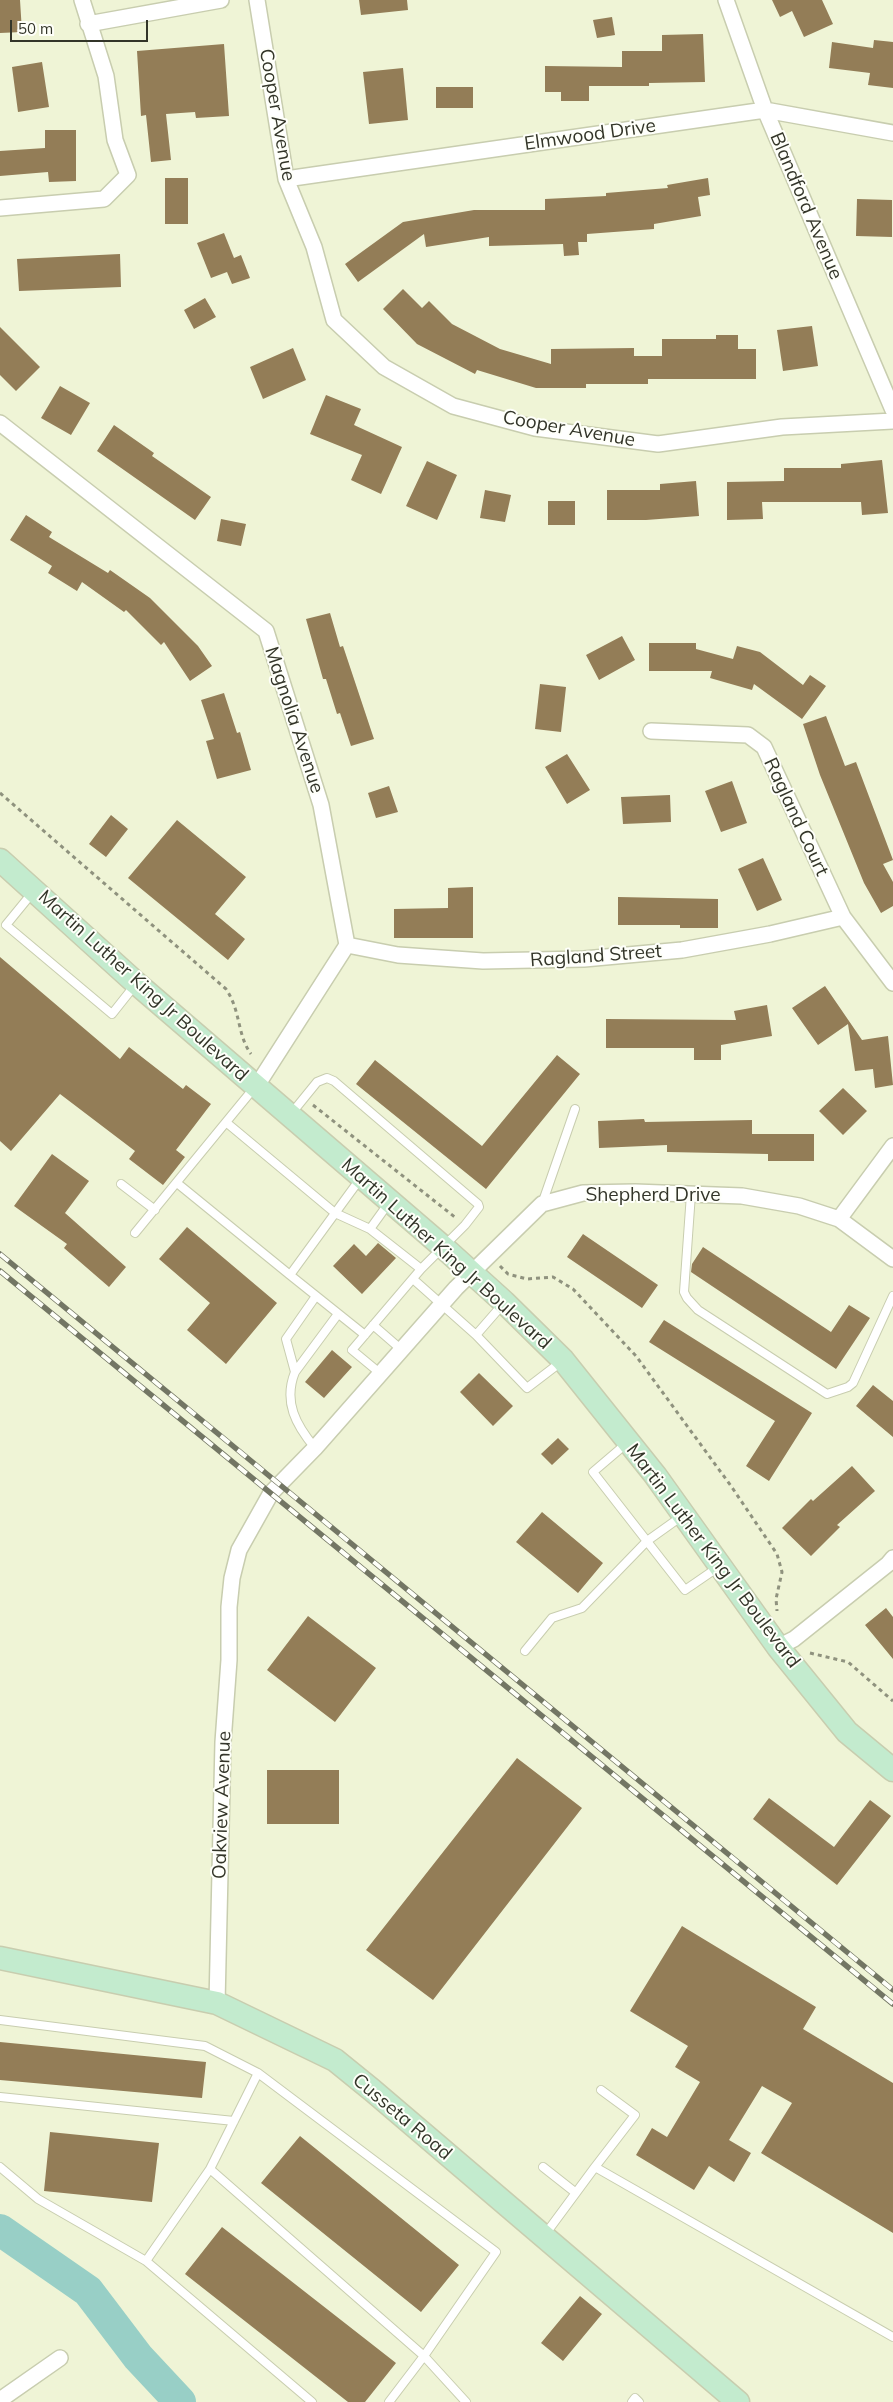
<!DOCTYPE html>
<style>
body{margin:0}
#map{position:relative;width:893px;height:2402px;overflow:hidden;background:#eff4d6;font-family:Mulish,sans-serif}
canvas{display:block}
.scale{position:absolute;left:10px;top:20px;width:138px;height:22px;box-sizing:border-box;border:2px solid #333529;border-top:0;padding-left:6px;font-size:15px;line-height:18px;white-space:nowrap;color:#333529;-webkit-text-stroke:4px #fefff9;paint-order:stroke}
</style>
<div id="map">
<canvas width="893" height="2402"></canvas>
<div class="scale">50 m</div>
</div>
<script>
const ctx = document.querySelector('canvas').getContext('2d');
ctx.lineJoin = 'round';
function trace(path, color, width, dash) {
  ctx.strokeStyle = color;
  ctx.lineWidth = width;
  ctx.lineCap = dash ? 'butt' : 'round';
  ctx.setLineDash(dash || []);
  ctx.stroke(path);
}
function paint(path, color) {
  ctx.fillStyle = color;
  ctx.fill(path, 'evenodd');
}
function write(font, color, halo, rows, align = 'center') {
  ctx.font = font + ' Mulish,sans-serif';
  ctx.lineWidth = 4;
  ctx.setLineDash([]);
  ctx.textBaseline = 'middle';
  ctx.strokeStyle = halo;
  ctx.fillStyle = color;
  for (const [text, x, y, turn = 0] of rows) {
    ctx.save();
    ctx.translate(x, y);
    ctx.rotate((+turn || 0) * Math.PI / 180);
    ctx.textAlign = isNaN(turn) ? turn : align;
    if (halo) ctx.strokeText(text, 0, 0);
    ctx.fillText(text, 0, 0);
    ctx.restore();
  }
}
trace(new Path2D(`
 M0,2230L88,2291L138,2357L180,2402`), '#98cfc6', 32);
paint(new Path2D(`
 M0,0H20L22,32L0,33Z
 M359,0H407L408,10L361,15Z
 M772,0H822L833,24L804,37L792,11L780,17Z
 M612,17L615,35L597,38L593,20Z
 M703,34L705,82L649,83V86H589V101H561V92H545V66L622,67V51H662V35Z
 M874,40L893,42V88L868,85L870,73L829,68L832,42L873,48Z
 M224,44L229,116L196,118L195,112L166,114L171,160L151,162L146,115L141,116L137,51Z
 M42,62L49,107L18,112L12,67Z
 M403,68L408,120L369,124L363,72Z
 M436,87H473V108H436Z
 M45,130H76V181L49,182L48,172L0,176V151L45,148Z
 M165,178H188V224H165Z
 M708,178L710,195L698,197L701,216L654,224V229L587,234V242H578L579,255L564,256L563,244L489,246V237L426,247L424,234L358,282L345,264L403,222L474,210H545V199L606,196V193L668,188L667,185Z
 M857,199L892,200V237L856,236Z
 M224,233L234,258L241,255L250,278L232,284L227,272L211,278L197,243Z
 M120,254L121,287L19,291L17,259Z
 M403,289L422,308L429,301L452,324L500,349L551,364V349L634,348V356H662V339H716V335H738V349H756V379H648V384H586V388H536L477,370L475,374L417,344L383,309Z
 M205,298L216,317L194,329L184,310Z
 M812,326L818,366L783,371L777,330Z
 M0,327L40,367L16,391L0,375Z
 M293,348L306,380L263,399L250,367Z
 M60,386L90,403L71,435L41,418Z
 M326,395L361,409L354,425L402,447L381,494L351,480L362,455L310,434Z
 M114,425L154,453L152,456L211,497L195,520L97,451Z
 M882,460L888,513L862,515L861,502H762L763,519L727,520V482L784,481V468H841V464Z
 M427,461L457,475L437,520L406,506Z
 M696,481L699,516L646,520H607V490H660V484Z
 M485,490L511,495L505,522L480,518Z
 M548,501H575V525H548Z
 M26,515L52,532L49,537L108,573L110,570L150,598L198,646L212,666L190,681L164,642L161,645L126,610L124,612L82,582L77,591L48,573L52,566L10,540Z
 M221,519L246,524L241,546L217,541Z
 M330,613L340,647L343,646L374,739L351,746L340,713L337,714L326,679H323L306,619Z
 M622,636L635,660L599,680L586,655Z
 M649,643H696V649L733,659L737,646L760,652L803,685L810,675L826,686L802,719L754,684L752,690L710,678L712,671H649Z
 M540,684L566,687L561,732L535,729Z
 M224,693L237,733L240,732L251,770L217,779L206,741L214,739L201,700Z
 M826,716L845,766L856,762L893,860L883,864L893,882V906L881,913L864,883L820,775L803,724Z
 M567,754L590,790L567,804L545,767Z
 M732,781L747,823L721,832L705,791Z
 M389,786L398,812L376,818L368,793Z
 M670,795L671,822L623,824L621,797Z
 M111,815L128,829L106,857L89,844Z
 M177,820L246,877L215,914L245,939L228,960L128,878Z
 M763,858L782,900L757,911L738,869Z
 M473,887V938H394V909L448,908V888Z
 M618,897L718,899V928H680V925H618Z
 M0,957L120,1059L129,1047L183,1089L186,1085L211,1104L176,1150L185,1157L163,1185L129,1159L135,1151L60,1094L11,1151L0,1141Z
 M825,986L862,1040L888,1036L893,1085L875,1088L873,1069L855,1071L848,1024L818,1045L792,1008Z
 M767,1005L772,1036L721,1045V1060H694V1048H606V1019L736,1020L734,1011Z
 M557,1055L580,1074L486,1189L356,1084L375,1060L482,1146Z
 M843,1088L867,1111L843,1135L819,1111Z
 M644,1119L645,1122L752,1120V1134H814V1161H768V1154L667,1152V1145L599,1148L598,1121Z
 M52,1154L89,1181L65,1213L126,1267L109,1287L64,1248L67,1244L14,1206Z
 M187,1227L277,1303L226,1364L187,1330L210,1303L159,1259Z
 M583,1234L658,1285L642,1308L567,1257Z
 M378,1243L396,1258L362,1294L333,1266L354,1244L366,1256Z
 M703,1247L831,1332L849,1305L870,1318L836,1369L691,1272L692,1264Z
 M664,1320L812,1413L769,1481L746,1466L775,1421L649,1342Z
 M332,1350L352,1367L324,1398L305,1382Z
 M479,1373L513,1406L493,1426L460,1392Z
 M873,1385L893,1401V1437L856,1406Z
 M558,1438L569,1449L552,1465L541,1454Z
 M852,1466L875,1491L837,1525L840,1527L811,1556L782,1528L811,1499L813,1501Z
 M542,1512L603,1563L578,1593L516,1542Z
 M886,1608L893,1617V1659L865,1625Z
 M308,1616L376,1668L335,1722L267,1670Z
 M517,1758L582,1808L433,2000L366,1950Z
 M267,1770H339V1824H267Z
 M769,1798L834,1847L870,1800L891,1816L837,1885L753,1819Z
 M682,1926L816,2007L803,2029L893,2083V2233L761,2153L792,2103L762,2086L729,2140L751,2153L734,2182L709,2166L694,2190L636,2155L652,2128L667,2137L700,2082L675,2067L688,2046L630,2011Z
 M0,2042L206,2062L202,2098L0,2080Z
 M50,2132L159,2143L152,2202L44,2191Z
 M300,2136L459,2265L421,2312L261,2183Z
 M222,2227L396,2363L365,2402H348L185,2274Z
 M580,2296L602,2314L563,2361L541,2343Z`), '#937d57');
const lane = new Path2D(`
 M33,892L6,925L112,1014L135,985
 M291,1114L317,1082L327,1078L334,1081L478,1204L479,1207L465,1225L421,1269L370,1229L388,1204
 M227,1123L335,1213L370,1229
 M177,1183L290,1275L360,1179
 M121,1184L155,1210
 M691,1194L684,1292L687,1298L698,1310L827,1394L848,1387L853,1383L893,1296
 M542,1204L575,1109
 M135,1233L254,1088
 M290,1275L365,1335
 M413,1279L476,1335L527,1388L561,1362
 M373,1325L403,1351
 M476,1335L503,1304
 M295,1372L286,1339L316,1296
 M381,1374L352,1350L421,1269
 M627,1443L593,1472L685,1590L717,1568
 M315,1448C296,1425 283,1402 295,1372L338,1314
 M525,1651L552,1618L582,1608L647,1541L682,1516
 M0,2020L205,2046L258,2073L210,2169L424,2356L466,2402
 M258,2073L496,2252L424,2356L389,2402
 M0,2097L234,2121
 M0,2167L38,2199L146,2261L312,2402
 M543,2167L576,2193
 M595,2167L635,2115L601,2090
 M544,2236L595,2167L893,2337
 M146,2261L210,2169
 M632,2402L635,2398L639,2402`);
const street = new Path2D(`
 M257,0L286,179L314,247L334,320L384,367L453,406L535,428L658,444L782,427L893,421
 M726,0L765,110L893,410
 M88,24L221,0
 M286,179L765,110L893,133
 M0,208L104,199L128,175L115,140L106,76L82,0
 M0,423L266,631L321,805L347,945L256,1087
 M651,731L748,735L764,747L843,917L893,983
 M347,945L398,955L483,961L584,959L682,950L770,934L843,917
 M839,1219L893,1146
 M778,1647L794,1639L888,1564L893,1558
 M217,2003L223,1742L229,1660V1607L232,1578L239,1550L271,1493L315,1448L456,1288L542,1204L583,1193L635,1192L742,1196L799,1206L839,1219L893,1259
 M0,2400L60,2358`);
const secondary = new Path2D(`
 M0,860L136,983L442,1246L504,1302L563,1360L655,1475L778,1647L847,1732L893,1770
 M0,1958L217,2003L335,2060L372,2090L738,2402`);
trace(lane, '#c8cdaf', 10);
trace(street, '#c8cdaf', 18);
trace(secondary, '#c8cdaf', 25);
trace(new Path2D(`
 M0,793L226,989C241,1011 237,1035 251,1054
 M313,1105L456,1218
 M500,1266L508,1274L527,1279L553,1277L573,1289L636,1356L731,1486L777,1554L782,1572L776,1599L777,1611
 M810,1653L848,1662L893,1701`), '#8f927e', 3, [4, 4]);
trace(lane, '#fff', 8);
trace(street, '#fff', 15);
trace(secondary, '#c3ebce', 22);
const rail = new Path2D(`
 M0,1254L893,1990
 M0,1271L893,2004`);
trace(rail, '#737664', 5.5);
trace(rail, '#fefff9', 4, [11]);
write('19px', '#333529', '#fefff9', [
 ["Cooper Avenue",277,115,80],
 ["Elmwood Drive",590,135,-8],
 ["Blandford Avenue",806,206,67],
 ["Cooper Avenue",569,429,10],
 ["Magnolia Avenue",294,720,72],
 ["Ragland Court",796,817,65],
 ["Ragland Street",596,956,-4],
 ["Martin Luther King Jr Boulevard",143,986,42],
 ["Shepherd Drive",653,1195],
 ["Martin Luther King Jr Boulevard",446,1254,42],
 ["Martin Luther King Jr Boulevard",713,1556,53],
 ["Oakview Avenue",222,1805,-88],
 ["Cusseta Road",402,2117,40]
]);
</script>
